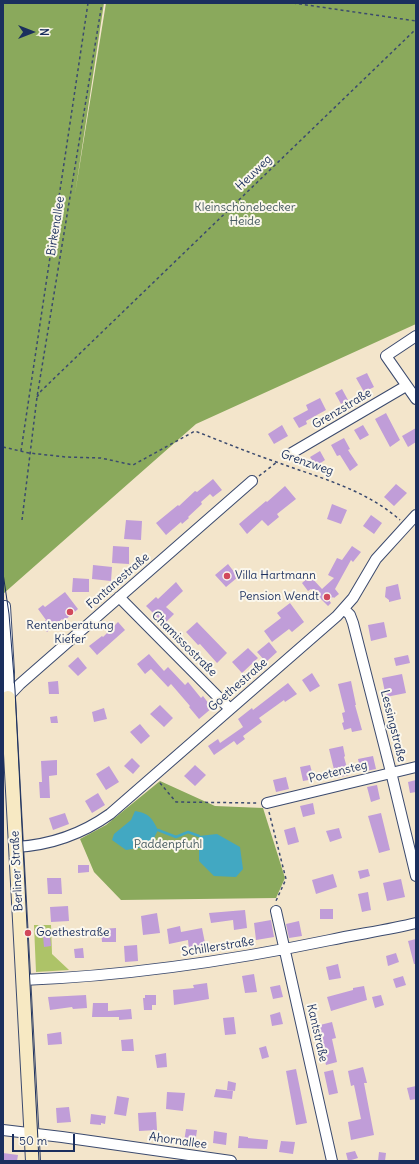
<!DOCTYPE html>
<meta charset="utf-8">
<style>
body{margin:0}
#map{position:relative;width:419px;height:1164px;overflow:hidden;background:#f3e5cb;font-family:Delius,sans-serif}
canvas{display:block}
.frame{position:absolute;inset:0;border:4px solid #1b2f5e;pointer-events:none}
.north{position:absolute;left:12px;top:12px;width:40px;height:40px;-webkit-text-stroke:3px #fbf7ec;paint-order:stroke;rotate:90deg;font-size:11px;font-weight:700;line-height:16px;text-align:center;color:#1b2f5e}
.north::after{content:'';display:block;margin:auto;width:14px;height:18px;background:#1b2f5e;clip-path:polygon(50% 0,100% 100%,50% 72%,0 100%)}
.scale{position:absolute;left:12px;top:1134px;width:63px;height:18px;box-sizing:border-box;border:2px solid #1b2f5e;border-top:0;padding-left:5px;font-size:12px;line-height:14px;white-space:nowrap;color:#1b2f5e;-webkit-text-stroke:3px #fbf7ec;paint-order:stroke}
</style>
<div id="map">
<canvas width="419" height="1164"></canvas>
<div class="frame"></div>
<div class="north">N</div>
<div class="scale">50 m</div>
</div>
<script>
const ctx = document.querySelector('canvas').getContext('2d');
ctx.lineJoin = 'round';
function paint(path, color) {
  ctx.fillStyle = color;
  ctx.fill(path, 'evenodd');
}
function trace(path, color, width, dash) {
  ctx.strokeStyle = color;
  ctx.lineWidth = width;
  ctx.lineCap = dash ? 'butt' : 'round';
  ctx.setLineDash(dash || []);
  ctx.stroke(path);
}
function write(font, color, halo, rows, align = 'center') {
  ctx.font = font + ' Delius,sans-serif';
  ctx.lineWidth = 4;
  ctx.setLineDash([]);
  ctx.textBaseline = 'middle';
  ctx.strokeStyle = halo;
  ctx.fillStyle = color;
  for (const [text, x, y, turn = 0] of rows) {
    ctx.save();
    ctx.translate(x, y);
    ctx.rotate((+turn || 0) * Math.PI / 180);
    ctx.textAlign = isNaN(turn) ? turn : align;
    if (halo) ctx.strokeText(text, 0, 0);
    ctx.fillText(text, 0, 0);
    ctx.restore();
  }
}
paint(new Path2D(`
 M34,925H51L52,954L69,970L36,972Z`), '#adc368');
paint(new Path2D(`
 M3,3H104L75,194L106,3H416V324L196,424L3,594Z
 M160,781L215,806L263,808L285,878L276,898L121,900L94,872L80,839L106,825Z`), '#8aa95c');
paint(new Path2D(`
 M135,811C149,813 152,818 158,830L152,842L139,848L126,850L112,840L114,834L131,820Z
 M217,834L240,847L243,869L236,877L214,876L199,861V836Z`), '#42a8c2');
trace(new Path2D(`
 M158,830L176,837L188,832L199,836`), '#42a8c2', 2.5);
paint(new Path2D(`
 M367,373L374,387L364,392L356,378Z
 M342,389L348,400L341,404L335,393Z
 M320,398L326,410L306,421L307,424L299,428L293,418L308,410L306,405Z
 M386,413L400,440L390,447L375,419Z
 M282,425L288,436L274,444L268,434Z
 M363,425L369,435L360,440L354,430Z
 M416,428V442L408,447L402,436Z
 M344,438L350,449L348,450L358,465L350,471L340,455L337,456L331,445Z
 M320,451L325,460L316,466L310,457Z
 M213,479L222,490L213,497L210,494L201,502L202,504L188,517L189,518L182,524L181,522L166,535L156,523L178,505L179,506L195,491L197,492Z
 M396,484L407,493L394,506L384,497Z
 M285,486L296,499L277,514L279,517L268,526L262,520L247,534L239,524L266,501L267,502Z
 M332,504L347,510L341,524L327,519Z
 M371,515L382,523L374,534L363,526Z
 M126,520L142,521L141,540L124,539Z
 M113,546L129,547V564L112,563Z
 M352,546L361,552L353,562L351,560L335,589L339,594L334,598L333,597L329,600L331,603L328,606L311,589L308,591L302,583L310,576L322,589L334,578L328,575L337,558L342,560Z
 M228,564L238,577L226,587L215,575Z
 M93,565L112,567L111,581L92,579Z
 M73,578L89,579V592H72Z
 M176,582L183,591L166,607L174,614L164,624L146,606L156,597L158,599Z
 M398,584L401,599L389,602V600L385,597L386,587Z
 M65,592L78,609L64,621L62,619L47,632L41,624L46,620L38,609L43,605L45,607Z
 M290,603L304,622L292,632L289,629L272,642L264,631L281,618L277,613Z
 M118,622L125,630L97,655L89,646L102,636L103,637Z
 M197,622L227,653L217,663L200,644L198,645L186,632Z
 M384,622L387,637L371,641L368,625Z
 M269,642L277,652L266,662L257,652Z
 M248,648L258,658L242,673L232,662Z
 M149,654L164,671L168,667L185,685L188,682L201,698L203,696L212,708L199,719L189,707L190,706L171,684L168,687L151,669L145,674L137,664Z
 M408,655L410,663L396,666L394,658Z
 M78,657L87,668L78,676L68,666Z
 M312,673L320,686L310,692L302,680Z
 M402,674L406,693L386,697L382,678Z
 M58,681L59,694H49L48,682Z
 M351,681L356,705H355L362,730L352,732L351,728L344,730L342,723L344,722L342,713L345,712L338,684Z
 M288,683L297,694L285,702L284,700L259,718L262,722L243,736L245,739L237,745L234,741L214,755L208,746L218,739L220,743L243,727L238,719L252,708L253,710Z
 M160,705L173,718L164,727L150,714Z
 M104,708L107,719L94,722L92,712Z
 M57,716L58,723H51L50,717Z
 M140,724L150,736L141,744L130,732Z
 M343,746L345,756L344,757L349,775L336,778L329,749Z
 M373,756L376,769L361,772L358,759Z
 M132,758L140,766L133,774L124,766Z
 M57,760V775L49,776L50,798H40L39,782H42L41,761Z
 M195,765L206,775L195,786L184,776Z
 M310,765L314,779L303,781L300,767Z
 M109,766L119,782L106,790L96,774Z
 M286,777L289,789L276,792L273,780Z
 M416,780V792L410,793L408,782Z
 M377,785L380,799L371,802L367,787Z
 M98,793L105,805L92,813L85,801Z
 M313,803L315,814L303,817L300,806Z
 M65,813L69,824L53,830L49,818Z
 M381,813L390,850L379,853L368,816Z
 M295,827L299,842L288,845L284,830Z
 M339,828L342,838L330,842L326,831Z
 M78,865H89V872L78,873Z
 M368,869L370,876L360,879L358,871Z
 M333,874L337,887L316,894L312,880Z
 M47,878H61L62,894H48Z
 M401,879L405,897L387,901L383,883Z
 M368,892L371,910L362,912L358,894Z
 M68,906L69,921L51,922L50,907Z
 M320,909H333V919H320Z
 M245,910L247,928L234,930L233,920L211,923L209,913Z
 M157,913L160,933L143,935L141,916Z
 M271,920L274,937L256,940L254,923Z
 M299,921L302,936L289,938L286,924Z
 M180,926L181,932L202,928L206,948L189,950L188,940L169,944L167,929Z
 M116,928V942H102L101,929Z
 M43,936H50L51,946L44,947Z
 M416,939V964H414L408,941Z
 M137,945L138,961L125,962L124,946Z
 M83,948L84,958H75L74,949Z
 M396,953L399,962L388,966L386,956Z
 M338,964L341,978L329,980L326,967Z
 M254,974L257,992L245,993L242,976Z
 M403,976L406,985L396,988L393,979Z
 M207,983L209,999L174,1005L173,990L194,988L193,985Z
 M280,985L283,997L273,999L270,987Z
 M364,986L367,1000L331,1011L327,997L353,990V988Z
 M86,995L87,1008L73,1009L72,1007L50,1010L48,997Z
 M145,995H156V1005H152V1010H144L143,998H145Z
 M381,995L384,1005L375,1008L372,997Z
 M93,1003H108V1011L131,1009L132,1019L119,1020V1017H92Z
 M280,1012L283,1024L272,1026L270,1015Z
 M234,1017L236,1034L225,1035L223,1018Z
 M332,1022L336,1038L332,1039L337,1062L326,1065L316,1026Z
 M61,1032L62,1044L48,1045L47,1034Z
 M133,1039L134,1051H122L121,1040Z
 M266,1046L269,1057L262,1059L259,1048Z
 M166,1053L167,1067L157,1068L155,1055Z
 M363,1067L367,1083H364L374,1135L351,1140L348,1122L361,1119L354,1085L351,1086L348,1071Z
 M296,1069L307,1123L296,1125L286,1071Z
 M333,1070L338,1093L329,1095L324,1072Z
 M228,1081L236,1083L235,1091L227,1090Z
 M416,1086V1099L410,1100L407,1088Z
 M216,1089L233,1091L232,1099L214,1097Z
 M167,1092L185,1093L183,1111L166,1109Z
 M117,1096L129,1098L126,1116L114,1114Z
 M69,1107L71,1122L57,1123L56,1108Z
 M156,1112L157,1130L139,1131L138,1113Z
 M91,1114L106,1116L105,1124L101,1123V1125L90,1124Z
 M186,1129L197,1130L195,1144L184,1142Z
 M214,1131L227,1133L226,1145L213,1143Z
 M239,1136L248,1137V1138L268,1140L267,1149L238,1148Z
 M281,1141L295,1142L293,1154L279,1152Z
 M355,1151L358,1158L348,1161L346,1153Z
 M379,1152L386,1153L385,1161H378Z
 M3,1153L18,1155L17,1161H3Z`), '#c09dd8');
const street = new Path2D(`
 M416,336L386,356L416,399
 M290,454L406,386
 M119,597L230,709
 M5,606L9,672L8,698
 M344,609L350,615L353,623L391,772L416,876
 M3,702L20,684L252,481
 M267,803L416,767
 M16,847C51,845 82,834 110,814L337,616L353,598L376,559L416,515
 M276,911L332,1161
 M23,980C126,976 229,961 330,940C358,934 388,930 416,923
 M3,1130L62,1137L231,1161`);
const secondary = new Path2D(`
 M8,698L33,1161`);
trace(street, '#3b4a6e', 12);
trace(secondary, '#3b4a6e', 16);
trace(new Path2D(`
 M293,3L416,21
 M37,397L41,391L416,29
 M3,447L29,453L66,457L101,458L133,465L195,431C223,442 250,453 279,463C321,478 366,490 400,520
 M21,451L88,3
 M259,476L277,462
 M22,520L37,397L102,3
 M160,783L176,802L257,803
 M269,812L286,879L275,903`), '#3b4a6e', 1.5, [3, 3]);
trace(street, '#fff', 10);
trace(secondary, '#f7e9c3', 14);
trace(new Path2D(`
 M3,573L9,614L15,690L39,1161`), '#1b2f5e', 1);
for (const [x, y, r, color] of [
 [227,576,4,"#d1495b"],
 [327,597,4,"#d1495b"],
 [70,612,4,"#d1495b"],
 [28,933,4,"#d1495b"]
]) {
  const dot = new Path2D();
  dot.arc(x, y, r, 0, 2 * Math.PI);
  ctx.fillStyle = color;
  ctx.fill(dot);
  trace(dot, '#fbf7ec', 1.5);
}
write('12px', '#1b2f5e', '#fbf7ec', [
 ["Heuweg",254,173,-44],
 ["Birkenallee",56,226,-81],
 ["Grenzstraße",342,409,-31],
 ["Grenzweg",307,463,19],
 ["Fontanestraße",118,581,-41],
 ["Chamissostraße",184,644,45],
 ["Goethestraße",238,685,-41],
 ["Lessingstraße",393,726,76],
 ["Poetensteg",338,772,-14],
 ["Berliner Straße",17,871,-93],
 ["Schillerstraße",218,947,-9],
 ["Kantstraße",317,1033,77],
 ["Ahornallee",178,1141,8]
]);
write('12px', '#475b61', '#fbf7ec', [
 ["Kleinschönebecker",245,208],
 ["Heide",245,222],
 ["Paddenpfuhl",168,845]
]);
write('12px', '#1b2f5e', '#fbf7ec', [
 ["Villa Hartmann",235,576],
 ["Pension Wendt",319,597,"right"],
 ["Rentenberatung",70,626,"center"],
 ["Kiefer",70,640,"center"],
 ["Goethestraße",36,933]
], 'left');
</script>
